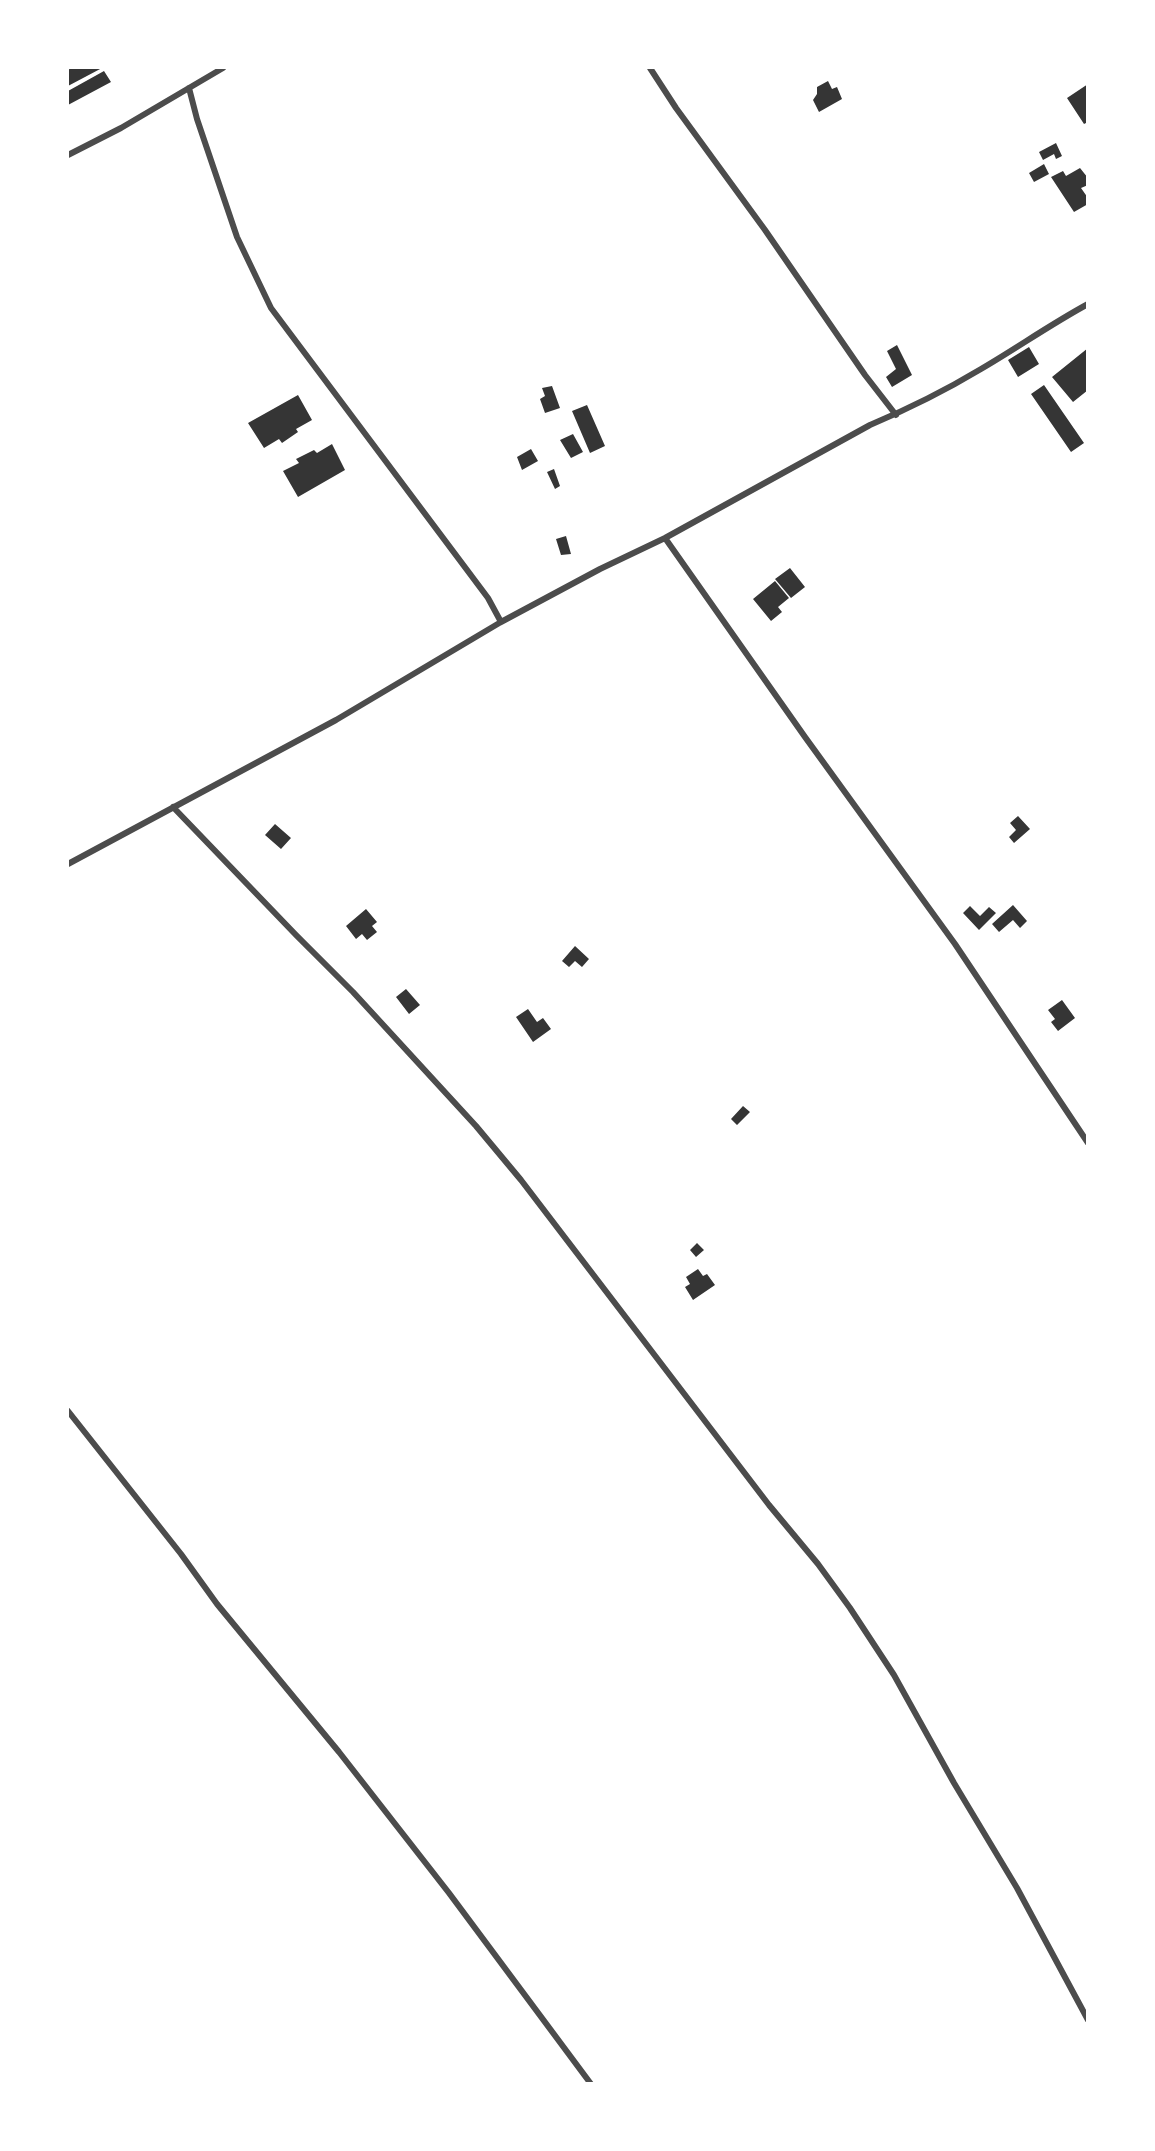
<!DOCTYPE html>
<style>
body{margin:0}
#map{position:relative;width:1155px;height:2151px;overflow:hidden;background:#fff;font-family:"PT Sans",sans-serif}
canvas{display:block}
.frame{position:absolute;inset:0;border:69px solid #fff;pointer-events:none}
</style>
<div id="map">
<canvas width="1155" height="2151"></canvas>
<div class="frame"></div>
</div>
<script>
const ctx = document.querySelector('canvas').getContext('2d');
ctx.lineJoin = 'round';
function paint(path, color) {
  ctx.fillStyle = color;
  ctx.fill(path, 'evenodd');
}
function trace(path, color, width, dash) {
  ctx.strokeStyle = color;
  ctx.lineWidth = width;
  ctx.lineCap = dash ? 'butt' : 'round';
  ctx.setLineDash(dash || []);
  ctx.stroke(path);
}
paint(new Path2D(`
 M71,68H102L68,86V70Z
 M104,71L111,82L68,105V91Z
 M828,81L832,89L837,87L842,99L819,112L813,100L817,94V87Z
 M1088,84V122L1084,124L1067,98Z
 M1056,143L1062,156L1056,159L1054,154L1043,160L1039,152Z
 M1044,164L1049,174L1034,182L1029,173Z
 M1080,168L1088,178V185L1081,188L1088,198V204L1074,212L1051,177L1063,171L1066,176Z
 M897,345L912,375L892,387L886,377L896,369L887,351Z
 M1029,347L1039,364L1018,377L1008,360Z
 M1088,348V390L1073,402L1052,377Z
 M1044,385L1084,443L1071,452L1031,394Z
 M552,386L560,408L545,413L540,399L545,396L542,388Z
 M298,395L312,420L296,429L298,432L282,443L279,439L264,448L248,423Z
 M587,405L605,446L590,453L572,411Z
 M573,434L583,452L571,458L560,440Z
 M332,444L345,470L298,497L283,471L299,463L296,459L314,450L317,453Z
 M531,449L538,461L522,470L517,457Z
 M554,469L560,486L555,489L547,472Z
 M566,536L571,554L561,555L556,539Z
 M790,568L805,587L791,598L775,579Z
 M775,581L789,598L778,607L782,612L771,621L753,599Z
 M1018,816L1030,829L1014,843L1009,837L1016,830L1010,823Z
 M275,824L291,838L281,849L265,835Z
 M1013,905L1027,921L1020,928L1013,920L999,932L992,924Z
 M970,906L980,916L989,907L996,913L979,930L963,913Z
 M366,909L377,922L372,926L377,932L367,940L362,934L356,939L346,926Z
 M575,946L589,959L582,967L575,961L569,967L562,961Z
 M406,989L420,1005L409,1014L396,997Z
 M1062,1000L1075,1018L1058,1031L1051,1022L1055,1019L1048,1010Z
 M528,1009L537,1022L543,1018L551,1029L533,1042L516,1017Z
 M743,1106L750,1112L737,1125L731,1119Z
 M697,1243L704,1250L696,1257L690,1250Z
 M698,1269L703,1276L707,1274L715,1285L693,1300L685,1287L690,1284L686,1277Z`), '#353535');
trace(new Path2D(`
 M650,68L676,108L765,230L865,375L896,415
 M189,88L197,119L237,237L271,308L488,598L501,622
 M68,155L121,128L223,68
 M665,538L805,737L955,944L1088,1143
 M173,807L296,935L353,992L476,1126L521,1180L769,1505L818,1564L850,1608L894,1675L954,1783L1017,1888L1088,2020
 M68,864L336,720L501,622L600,569L665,538L870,425C908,409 946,390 981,369C1017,348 1051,324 1088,304
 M68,1411L181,1554L217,1604L339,1752L449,1893L591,2084`), '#4c4c4c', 6);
</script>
